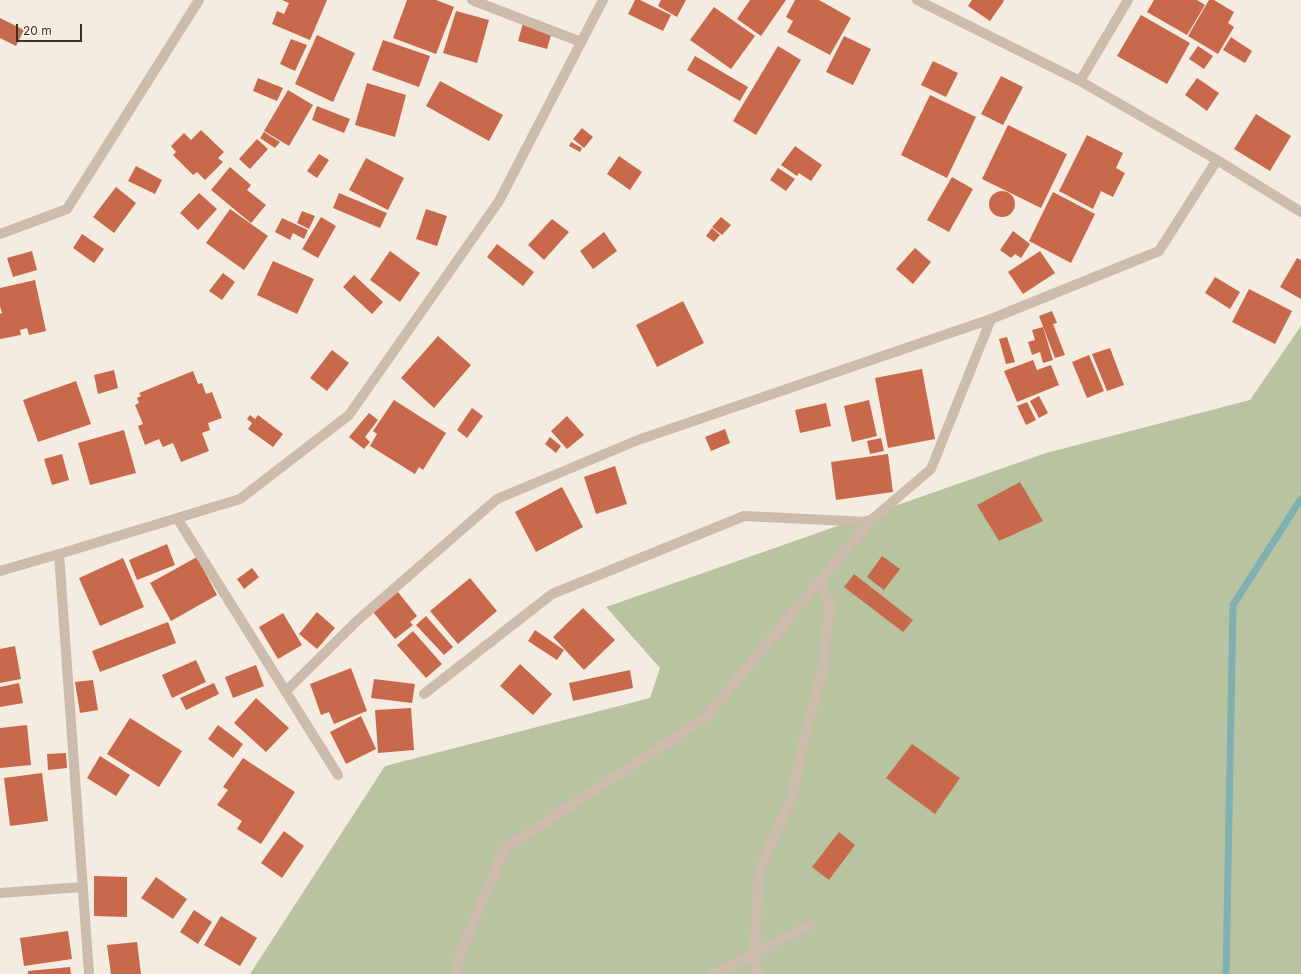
<!DOCTYPE html>
<style>
body{margin:0}
#map{position:relative;width:1301px;height:974px;overflow:hidden;background:#f4ebe1;font-family:Inter,sans-serif}
canvas{display:block}
.scale{position:absolute;left:16px;top:24px;width:66px;height:18px;box-sizing:border-box;border:2px solid #3b302b;border-top:0;padding-left:5px;font-size:12px;line-height:14px;white-space:nowrap;color:#3b302b;-webkit-text-stroke:3px #fbf5ee;paint-order:stroke}
</style>
<div id="map">
<canvas width="1301" height="974"></canvas>
<div class="scale">20 m</div>
</div>
<script>
const ctx = document.querySelector('canvas').getContext('2d');
ctx.lineJoin = 'round';
function paint(path, color) {
  ctx.fillStyle = color;
  ctx.fill(path, 'evenodd');
}
function trace(path, color, width, dash) {
  ctx.strokeStyle = color;
  ctx.lineWidth = width;
  ctx.lineCap = dash ? 'butt' : 'round';
  ctx.setLineDash(dash || []);
  ctx.stroke(path);
}
paint(new Path2D(`
 M1301,326V974H250L385,766L650,698L660,668L606,607L1046,453L1250,400Z`), '#b8c4a0');
trace(new Path2D(`
 M1226,974L1233,605L1301,499`), '#7fb0b2', 7);
paint(new Path2D(`
 M282,0H327L310,40L272,24L277,11L284,14L289,3Z
 M407,0H436L454,7L436,54L393,38Z
 M635,0H640L671,15L663,31L628,14Z
 M661,0H686L677,17L658,6Z
 M750,0H786L761,36L737,19Z
 M795,0H819L851,18L830,55L787,32L793,21L786,17Z
 M972,0H1003L1004,1L990,21L968,6Z
 M1154,0H1197L1205,5L1187,35L1147,12Z
 M1209,0H1214L1234,12L1228,23L1234,27L1218,54L1188,36Z
 M714,7L755,36L731,69L690,40Z
 M456,11L489,20L477,63L443,53Z
 M1141,15L1190,43L1167,84L1117,56Z
 M0,18L24,30L16,46L0,38Z
 M523,23L552,32L547,49L518,41Z
 M317,35L355,53L333,102L295,84Z
 M844,36L871,49L853,85L826,72Z
 M1231,37L1252,51L1245,63L1223,50Z
 M291,39L307,45L295,71L280,64Z
 M383,40L430,56L419,87L372,70Z
 M778,46L801,60L756,135L733,121Z
 M1198,46L1213,56L1204,69L1189,59Z
 M695,56L748,87L740,101L687,70Z
 M933,61L958,73L946,97L921,85Z
 M1001,76L1023,87L1003,125L981,114Z
 M258,78L283,88L277,101L253,91Z
 M1197,78L1219,93L1207,111L1185,95Z
 M440,81L503,115L489,141L426,106Z
 M367,83L406,95L395,137L355,125Z
 M288,90L313,105L289,146L264,131Z
 M930,95L976,117L947,178L901,155Z
 M317,106L350,119L344,133L312,120Z
 M1256,114L1291,136L1270,171L1234,149Z
 M1008,125L1067,154L1041,208L982,179Z
 M582,128L593,137L584,148L573,139Z
 M201,130L224,152L218,158L223,162L205,180L197,172L193,175L173,155L176,152L171,146L184,133L191,140Z
 M264,132L280,142L275,148L260,138Z
 M1087,135L1123,153L1116,168L1125,173L1113,197L1101,191L1093,209L1059,191Z
 M257,139L268,149L250,169L239,159Z
 M571,142L582,148L580,152L569,146Z
 M795,146L822,165L811,181L799,173L797,176L781,165Z
 M319,154L329,160L317,178L307,171Z
 M619,156L642,172L630,190L607,174Z
 M366,158L404,178L388,210L349,190Z
 M136,166L162,180L155,194L128,181Z
 M230,167L251,185L247,190L266,205L251,223L211,190Z
 M778,168L795,179L786,191L770,180Z
 M952,177L973,189L949,232L927,220Z
 M116,187L136,203L114,233L93,217Z
 M989 204a13 13 0 1 1 26 0a13 13 0 1 1-26 0Z
 M1053,192L1095,214L1071,263L1029,241Z
 M199,193L217,209L198,230L180,213Z
 M339,193L387,213L380,228L333,208Z
 M230,209L268,236L244,270L206,243Z
 M426,209L447,216L437,246L416,239Z
 M302,211L315,216L309,229L297,223Z
 M321,217L336,226L318,258L302,249Z
 M721,217L731,225L722,235L712,227Z
 M282,218L308,230L304,239L293,233L290,240L275,232Z
 M552,219L569,232L544,260L528,245Z
 M712,228L720,235L714,242L706,236Z
 M1013,231L1030,244L1021,258L1015,254L1011,258L1000,250Z
 M604,232L617,251L593,269L580,251Z
 M82,234L104,249L94,263L73,248Z
 M497,244L534,272L523,286L487,257Z
 M915,248L931,262L913,284L896,269Z
 M32,251L37,270L13,277L7,258Z
 M390,251L420,273L400,302L370,280Z
 M1040,251L1055,273L1023,294L1008,272Z
 M1297,258L1301,260V299L1280,287Z
 M273,261L314,279L297,314L257,295Z
 M223,273L235,282L222,300L209,291Z
 M354,275L383,302L372,314L343,287Z
 M1215,277L1240,292L1230,309L1205,293Z
 M35,280L46,331L29,335L27,328L20,330L21,335L0,339V314L2,313L0,306V288Z
 M1249,289L1292,311L1275,344L1232,322Z
 M683,301L704,343L657,367L636,325Z
 M1052,311L1057,323L1053,324L1065,355L1055,358L1039,316Z
 M1043,327L1053,360L1043,363L1040,352L1032,355L1028,342L1035,340L1032,330Z
 M438,336L471,365L434,408L401,378Z
 M1007,337L1015,362L1006,364L999,339Z
 M1110,348L1124,385L1107,391L1092,354Z
 M332,350L349,363L327,391L310,378Z
 M1089,355L1104,391L1087,398L1072,362Z
 M1033,360L1037,370L1051,365L1059,385L1017,402L1004,371Z
 M922,369L935,439L888,448L875,378Z
 M114,370L118,388L98,394L94,375Z
 M193,371L198,384L202,383L206,394L212,392L222,418L208,423L210,430L202,433L209,451L181,462L173,443L163,447L159,439L145,445L138,426L143,424L135,405L139,403L137,398L141,396L139,393Z
 M76,381L91,424L38,442L23,400Z
 M1039,396L1048,413L1039,418L1030,401Z
 M394,400L446,433L423,470L419,467L415,474L370,446L377,434L373,431Z
 M869,400L877,436L852,442L844,406Z
 M1027,402L1036,420L1026,425L1017,406Z
 M826,403L831,426L800,433L795,410Z
 M472,408L483,416L467,438L457,430Z
 M369,413L378,420L365,437L370,442L364,449L349,437Z
 M250,415L255,419L258,415L283,434L273,447L248,429L252,423L247,419Z
 M567,416L584,435L567,449L551,431Z
 M725,429L730,443L711,451L705,437Z
 M124,430L136,473L90,485L78,443Z
 M550,437L561,446L556,453L545,444Z
 M881,438L884,451L870,454L867,441Z
 M62,454L69,480L52,485L44,459Z
 M888,454L893,492L836,500L831,462Z
 M615,466L627,504L596,514L584,477Z
 M1020,482L1043,521L999,541L977,505Z
 M562,487L583,527L536,552L515,512Z
 M167,544L175,565L137,580L129,560Z
 M882,556L900,569L884,590L867,577Z
 M197,557L217,595L171,621L150,583Z
 M123,558L144,607L100,626L79,578Z
 M252,568L259,577L244,589L237,579Z
 M854,574L913,620L903,632L844,587Z
 M470,578L497,611L458,644L430,611Z
 M398,592L417,616L410,622L413,625L395,639L373,612Z
 M583,608L615,640L584,670L553,637Z
 M317,612L335,628L317,649L299,634Z
 M283,613L302,645L278,659L259,627Z
 M426,616L453,647L444,655L416,625Z
 M168,622L176,643L100,672L92,651Z
 M535,630L564,650L557,660L528,641Z
 M413,631L442,664L426,678L397,645Z
 M15,646L21,679L0,683V649Z
 M196,660L206,682L172,698L162,675Z
 M520,664L552,694L533,715L500,686Z
 M256,665L264,686L233,698L225,677Z
 M351,668L367,711L334,724L329,712L321,715L310,684Z
 M630,670L633,688L573,701L569,683Z
 M374,679L415,684L412,703L371,698Z
 M93,680L98,710L80,713L75,682Z
 M19,683L23,703L0,707V687Z
 M214,683L219,694L186,710L180,698Z
 M256,698L289,728L266,752L234,723Z
 M411,708L414,750L378,753L375,710Z
 M361,716L376,749L346,764L330,732Z
 M130,718L182,751L159,787L107,754Z
 M27,725L31,765L0,768V728Z
 M218,725L243,744L233,758L208,739Z
 M912,744L960,778L935,814L886,778Z
 M66,753L67,768L48,770L47,754Z
 M100,756L130,775L116,796L87,778Z
 M243,758L295,792L261,844L237,829L242,821L217,805L228,790L223,787Z
 M42,773L48,821L10,826L4,778Z
 M284,831L304,846L282,878L261,863Z
 M839,832L855,845L829,880L812,867Z
 M94,876L127,877V917L94,916Z
 M156,877L187,899L173,919L141,898Z
 M194,910L212,922L198,944L180,932Z
 M221,916L257,938L240,966L204,945Z
 M68,931L72,959L24,966L20,938Z
 M137,942L141,974H111L107,945Z
 M70,967L71,974H28V971Z`), '#c8694b');
trace(new Path2D(`
 M472,0L581,42
 M714,974L810,925
 M757,974L754,954L759,871L792,796L803,743L822,671L830,606L820,581`), '#cdbbac', 10);
trace(new Path2D(`
 M917,0L1080,81L1217,160L1301,212
 M1080,81L1128,0
 M0,234L67,209L199,0
 M177,518L338,775
 M59,554L89,974
 M0,571L59,554L240,499L349,415L499,201L603,0
 M286,691L358,620L497,499L638,440L991,319L1159,251L1217,160
 M424,694L552,594L744,516L869,522
 M0,893L82,887
 M456,974L459,957L504,849L705,718L869,522L931,469L991,319`), '#cdbbac', 10);
</script>
